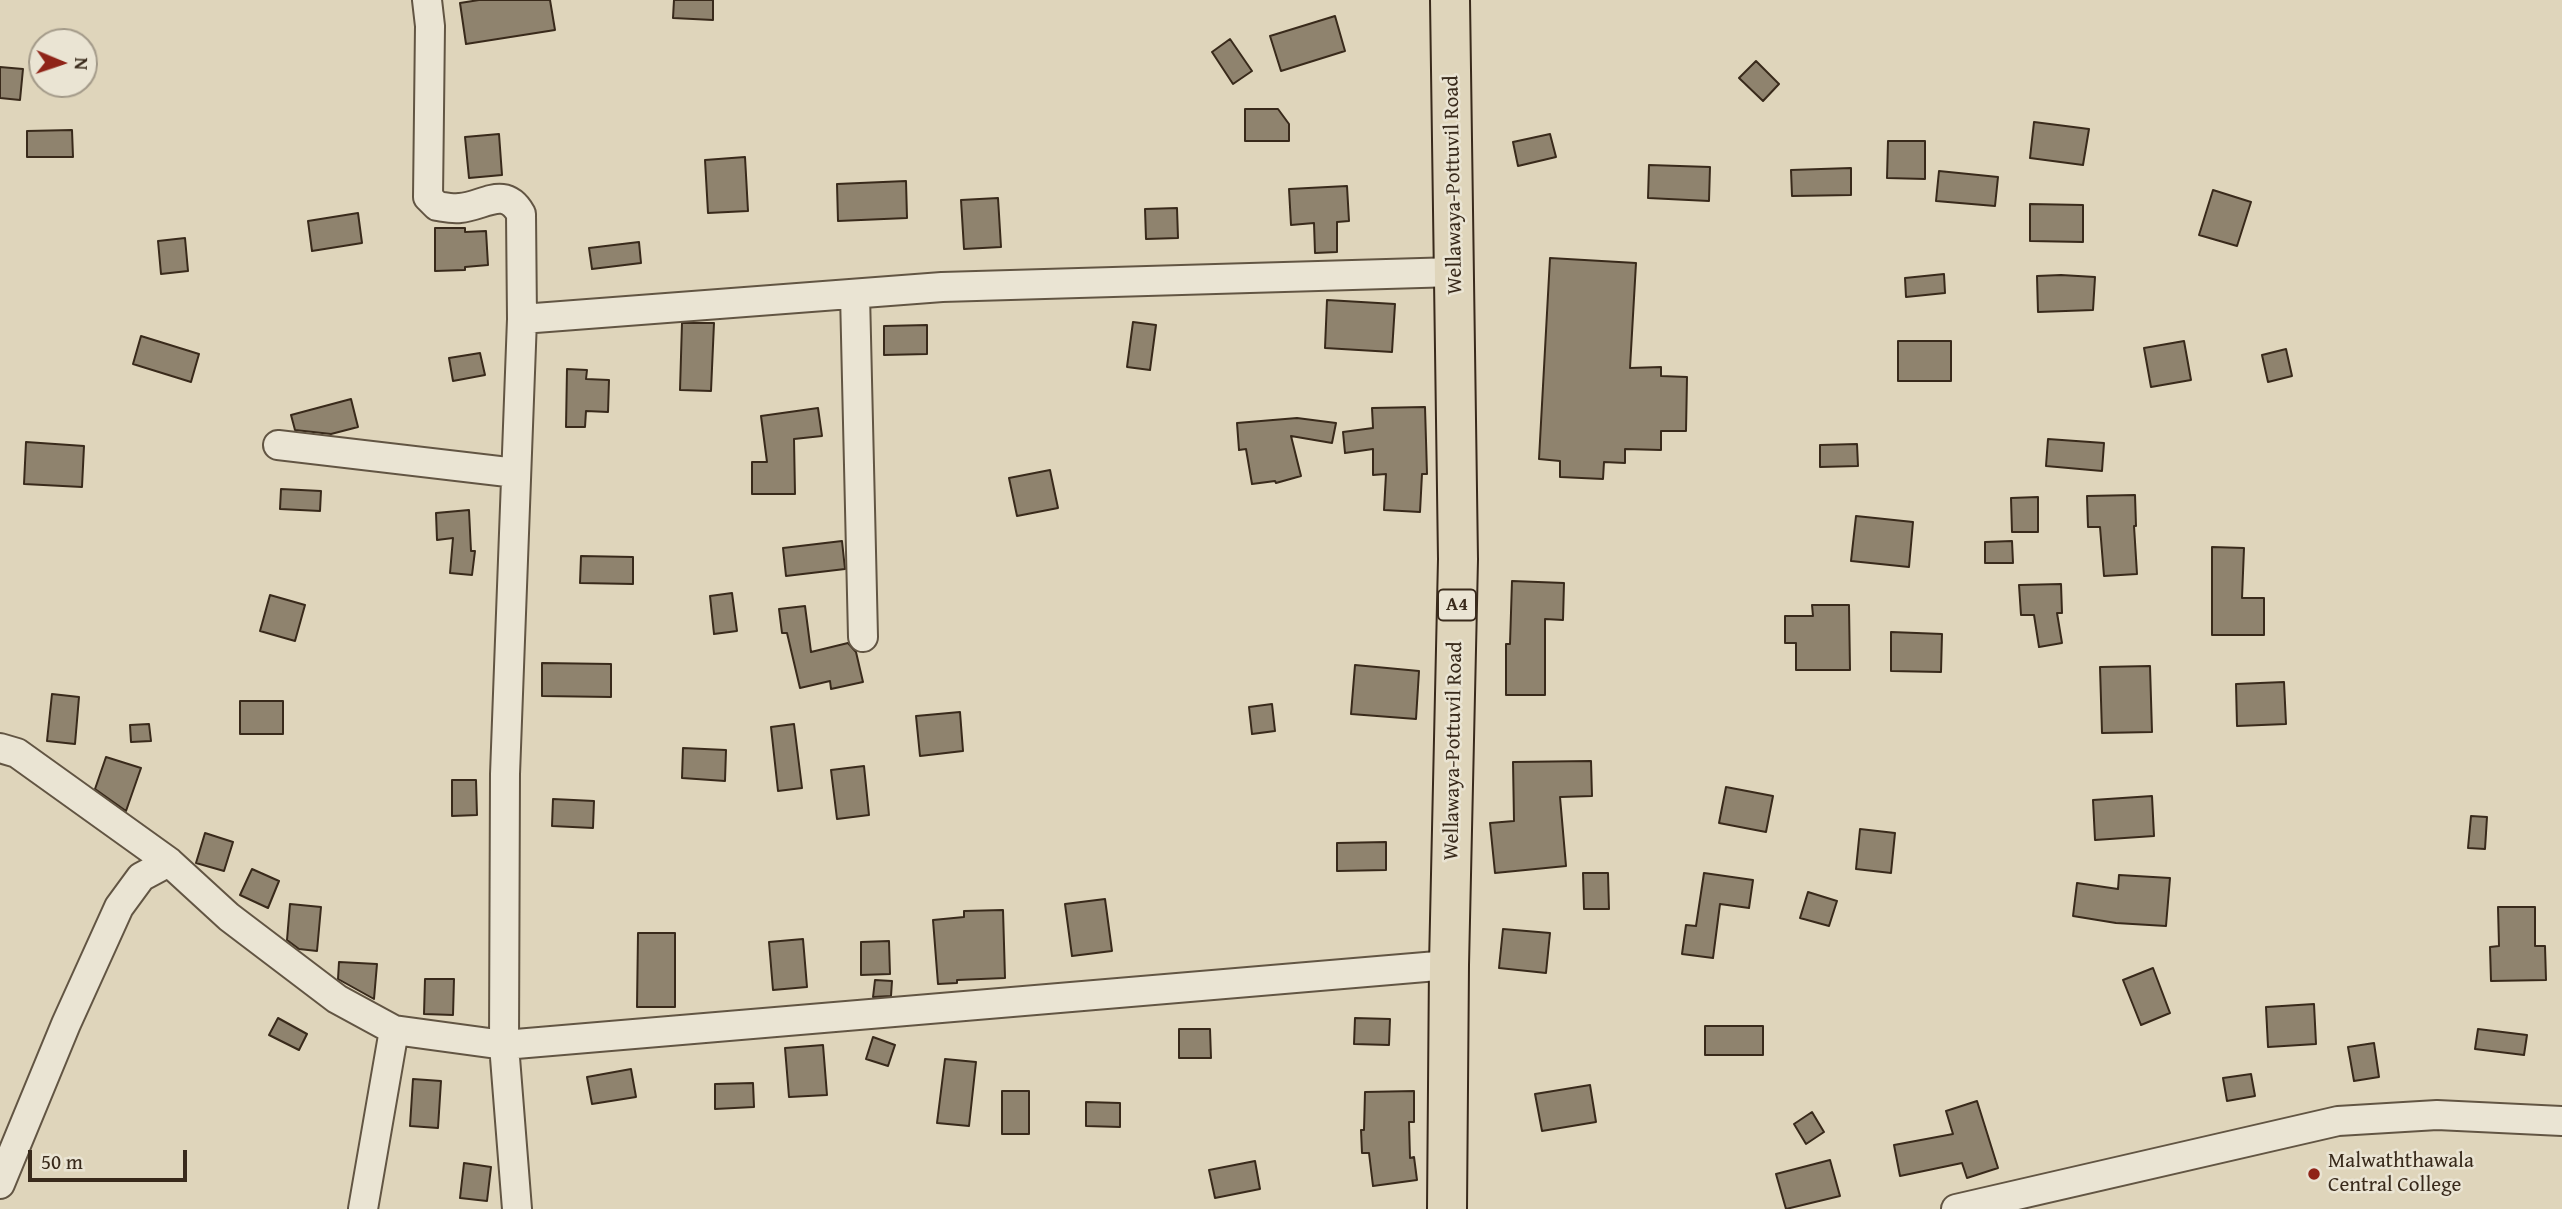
<!DOCTYPE html>
<style>
body{margin:0}
#map{position:relative;width:2562px;height:1209px;overflow:hidden;background:#dfd5bb;font-family:"Gentium Book Plus",serif}
canvas{display:block}
.north{position:absolute;left:28px;top:28px;width:70px;height:70px;box-sizing:border-box;background:#eae4d3;border:2px solid #a39a89;border-radius:50%;rotate:92deg;font-size:19px;font-weight:700;line-height:28px;text-align:center;color:#392a1b}
.north::after{content:'';display:block;margin:auto;width:24px;height:32px;background:#8f2418;clip-path:polygon(50% 0,100% 100%,50% 72%,0 100%)}
.scale{position:absolute;left:28px;top:1150px;width:159px;height:32px;box-sizing:border-box;border:4px solid #392a1b;border-top:0;padding-left:9px;font-size:21px;line-height:24px;white-space:nowrap;color:#392a1b;-webkit-text-stroke:5px #eae4d3;paint-order:stroke}
</style>
<div id="map">
<canvas width="2562" height="1209"></canvas>
<div class="north">N</div>
<div class="scale">50 m</div>
</div>
<script>
const ctx = document.querySelector('canvas').getContext('2d');
ctx.lineJoin = 'round';
function paint(path, color) {
  ctx.fillStyle = color;
  ctx.fill(path, 'evenodd');
}
function trace(path, color, width, dash) {
  ctx.strokeStyle = color;
  ctx.lineWidth = width;
  ctx.lineCap = dash ? 'butt' : 'round';
  ctx.setLineDash(dash || []);
  ctx.stroke(path);
}
function write(font, color, halo, rows, align = 'center') {
  ctx.font = font + ' "Gentium Book Plus",serif';
  ctx.lineWidth = 5;
  ctx.setLineDash([]);
  ctx.textBaseline = 'middle';
  ctx.strokeStyle = halo;
  ctx.fillStyle = color;
  for (const [text, x, y, turn = 0] of rows) {
    ctx.save();
    ctx.translate(x, y);
    ctx.rotate((+turn || 0) * Math.PI / 180);
    ctx.textAlign = isNaN(turn) ? turn : align;
    if (halo) ctx.strokeText(text, 0, 0);
    ctx.fillText(text, 0, 0);
    ctx.restore();
  }
}
const building = new Path2D(`
 M479,0H550L555,30L466,44L460,3Z
 M674,0H713V20L673,18Z
 M1335,16L1345,51L1281,71L1270,36Z
 M1230,39L1252,71L1233,84L1212,52Z
 M1756,61L1779,84L1763,101L1739,78Z
 M0,67L23,69L20,100L0,98Z
 M1245,109H1278L1289,124V141H1245Z
 M2034,122L2089,129L2083,165L2030,158Z
 M72,130L73,157H27V131Z
 M499,134L502,175L469,178L465,137Z
 M1550,134L1556,157L1518,166L1513,142Z
 M1888,141H1925V179L1887,178Z
 M745,157L748,211L708,213L705,160Z
 M1649,165L1710,167L1709,201L1648,198Z
 M1851,168V195L1792,196L1791,170Z
 M1939,171L1998,177L1995,206L1936,201Z
 M906,181L907,218L838,221L837,184Z
 M1347,186L1349,221L1337,222V252L1315,253L1314,223L1291,225L1289,189Z
 M2213,190L2251,202L2237,246L2199,235Z
 M998,198L1001,247L964,249L961,200Z
 M2030,204L2083,205V242L2030,241Z
 M1177,208L1178,238L1146,239L1145,209Z
 M358,213L362,243L312,251L308,221Z
 M435,228H465V232L486,231L488,265L465,267V270L435,271Z
 M185,238L188,271L161,274L158,241Z
 M639,242L641,263L592,269L589,248Z
 M1550,258L1636,263L1630,368L1661,367V376L1687,377L1686,431H1661V450L1625,449V463L1604,462L1603,479L1560,477V461L1539,459Z
 M1944,274L1945,293L1906,297L1905,278Z
 M2061,275L2095,277L2093,310L2038,312L2037,276Z
 M1327,300L1395,304L1392,352L1325,348Z
 M1133,322L1156,325L1150,370L1127,367Z
 M682,323H714L711,391L680,390Z
 M927,325V354L884,355V326Z
 M141,336L199,354L191,382L133,364Z
 M1898,341H1951V381H1898Z
 M2184,341L2191,380L2151,387L2144,348Z
 M2286,349L2292,376L2268,382L2262,355Z
 M480,353L485,375L453,381L449,358Z
 M567,369L587,370L586,379L609,380L608,412L586,411L585,427H566Z
 M351,399L358,427L331,434L295,430L291,415Z
 M1425,407L1427,474H1422L1420,512L1384,510L1386,474L1373,475V449L1345,453L1343,432L1373,428L1372,408Z
 M818,408L822,436L794,439L795,494H752V462H767L761,416Z
 M1297,418L1336,423L1332,443L1291,436L1301,476L1276,483L1275,481L1252,484L1246,449L1239,450L1237,423Z
 M2048,439L2104,443L2102,471L2046,466Z
 M26,442L84,446L82,487L24,484Z
 M1857,444L1858,466L1820,467V445Z
 M1050,470L1058,508L1017,516L1009,478Z
 M281,489L321,491L320,511L280,509Z
 M2135,495L2136,526H2134L2137,574L2104,576L2100,527H2088L2087,496Z
 M2038,497V532H2012L2011,498Z
 M469,510L471,551H475L472,575L450,573L453,538L437,540L436,513Z
 M1856,516L1913,522L1909,567L1851,561Z
 M842,541L845,569L786,576L783,548Z
 M2012,541L2013,563H1985V542Z
 M2212,547L2244,548L2242,598H2264V635H2212Z
 M581,556L633,557V584L580,583Z
 M1512,581L1564,583L1563,620L1545,619V695H1506V644H1510Z
 M2061,584L2062,613H2057L2062,643L2039,647L2034,615H2021L2019,585Z
 M732,593L737,631L714,634L710,596Z
 M270,595L305,605L295,641L260,631Z
 M1812,605H1849L1850,670H1796V643H1785V616H1813Z
 M805,606L811,652L848,643L856,652L863,682L831,689L830,681L800,688L787,633H782L779,609Z
 M1891,632L1942,634L1941,672L1891,671Z
 M542,663L611,664V697L542,696Z
 M1355,665L1419,671L1416,719L1351,714Z
 M2150,666L2152,732L2102,733L2100,667Z
 M2284,682L2286,724L2237,726L2236,684Z
 M52,694L79,697L75,744L47,741Z
 M240,701H283V734H240Z
 M1272,704L1275,731L1252,734L1249,707Z
 M960,712L963,751L920,756L916,716Z
 M149,724L151,741L131,742L130,725Z
 M794,724L802,788L778,791L771,727Z
 M683,748L726,750L725,781L682,778Z
 M106,757L141,768L126,811L95,789Z
 M1591,761L1592,796L1560,797L1566,866L1495,873L1490,823L1514,821L1513,762Z
 M864,766L869,815L837,819L831,770Z
 M452,780H476L477,815L452,816Z
 M1726,787L1773,796L1766,832L1719,823Z
 M2152,796L2154,836L2095,840L2093,800Z
 M553,799L594,801L593,828L552,826Z
 M2471,816L2487,817L2485,849L2468,848Z
 M1860,829L1895,833L1891,873L1856,869Z
 M205,833L233,842L224,871L196,863Z
 M1386,842V870L1337,871V843Z
 M252,869L279,881L268,908L240,895Z
 M1583,873H1608L1609,909H1584Z
 M1704,873L1753,880L1749,908L1720,904L1713,958L1682,954L1686,925L1696,926Z
 M2119,875L2170,878L2166,926L2116,923L2073,916L2077,883L2118,889Z
 M1808,892L1837,901L1829,926L1800,918Z
 M1105,899L1112,951L1072,956L1065,904Z
 M290,904L321,907L317,951L299,949L287,940Z
 M2498,907H2535V946H2545L2546,980L2491,981L2490,947L2499,946Z
 M1003,910L1005,978L957,980V983L938,984L933,920L964,917V911Z
 M1503,929L1550,933L1546,973L1499,968Z
 M638,933H675V1007H637Z
 M803,939L807,987L773,990L769,942Z
 M889,941L890,974L861,975V942Z
 M339,962L377,964L374,999L338,979Z
 M2153,968L2170,1013L2141,1025L2123,980Z
 M425,979H454L453,1015L424,1014Z
 M875,980L892,981L891,996L873,997Z
 M2314,1004L2316,1044L2268,1047L2266,1007Z
 M278,1018L307,1034L299,1050L269,1035Z
 M1355,1018L1390,1019L1389,1045L1354,1044Z
 M1705,1026H1763V1055H1705Z
 M1179,1029H1210L1211,1058H1179Z
 M2478,1029L2527,1035L2524,1055L2475,1049Z
 M873,1037L895,1045L888,1066L866,1059Z
 M2374,1043L2379,1077L2354,1081L2348,1047Z
 M823,1045L827,1095L789,1097L785,1048Z
 M945,1059L976,1062L969,1126L937,1123Z
 M631,1069L636,1097L592,1104L587,1077Z
 M2251,1074L2255,1096L2227,1101L2223,1078Z
 M413,1079L441,1081L438,1128L410,1126Z
 M753,1083L754,1107L715,1109V1084Z
 M1590,1085L1596,1122L1542,1131L1535,1094Z
 M1002,1091H1029V1134H1002Z
 M1414,1091V1122H1409L1410,1158L1414,1157L1417,1180L1373,1186L1369,1153H1362L1361,1130H1364L1365,1092Z
 M1977,1101L1998,1168L1967,1178L1962,1163L1900,1176L1894,1145L1953,1134L1946,1111Z
 M1086,1102L1120,1103V1127L1086,1126Z
 M1812,1112L1824,1132L1806,1144L1794,1124Z
 M1830,1160L1840,1196L1786,1209L1776,1174Z
 M1255,1161L1260,1189L1215,1198L1209,1170Z
 M464,1163L491,1167L487,1201L460,1198Z`);
paint(building, '#8f836e');
trace(building, '#392a1b', 2);
const minor = new Path2D(`
 M427,0L430,26L428,197L437,206C444,207 452,209 460,208C484,206 505,185 521,214L522,319L505,774L504,1045L517,1209
 M855,294L863,637
 M522,319L942,287L1455,272
 M278,445L516,473
 M0,748L17,753L169,862L229,917L337,999L394,1030
 M0,1184L66,1024L119,907L141,877L169,862
 M363,1209L394,1030L504,1045L1449,965
 M1956,1209L2338,1121L2437,1115L2562,1121`);
const highway = new Path2D(`
 M1447,1209L1449,965L1458,559L1450,0`);
trace(minor, '#625543', 32);
trace(highway, '#392a1b', 42);
trace(minor, '#eae4d3', 28);
trace(highway, '#dfd5bb', 38);
for (const [x, y, r, color] of [
 [2314,1174,7,"#8f2418"]
]) {
  const dot = new Path2D();
  dot.arc(x, y, r, 0, 2 * Math.PI);
  ctx.fillStyle = color;
  ctx.fill(dot);
  trace(dot, '#eae4d3', 2.5);
}
for (const [x, y, w] of [
 [1457,605,38]
]) {
  const box = new Path2D();
  box.roundRect(x - w / 2, y - 15.5, w, 31, 5);
  ctx.fillStyle = '#eae4d3';
  ctx.fill(box);
  trace(box, '#392a1b', 2);
}
write('bold 19px', '#392a1b', null, [
 ["A4",1457,605]
]);
write('21px', '#392a1b', '#eae4d3', [
 ["Wellawaya-Pottuvil Road",1454,185,-91],
 ["Wellawaya-Pottuvil Road",1454,751,-89]
]);
write('21px', '#392a1b', '#eae4d3', [
 ["Malwaththawala",2328,1162],
 ["Central College",2328,1186]
], 'left');
</script>
